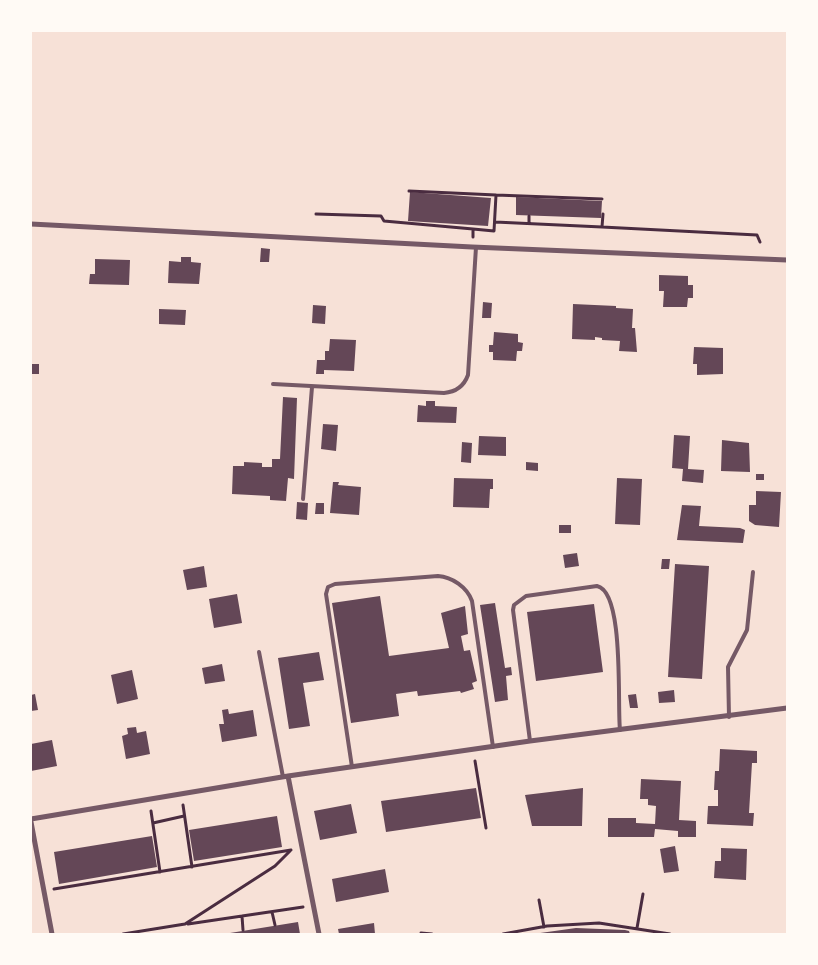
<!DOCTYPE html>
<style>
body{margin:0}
#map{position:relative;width:818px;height:965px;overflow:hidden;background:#f7e1d7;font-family:Karla,sans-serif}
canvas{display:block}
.frame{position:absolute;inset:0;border:32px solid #fffaf5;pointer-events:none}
</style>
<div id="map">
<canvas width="818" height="965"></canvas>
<div class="frame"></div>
</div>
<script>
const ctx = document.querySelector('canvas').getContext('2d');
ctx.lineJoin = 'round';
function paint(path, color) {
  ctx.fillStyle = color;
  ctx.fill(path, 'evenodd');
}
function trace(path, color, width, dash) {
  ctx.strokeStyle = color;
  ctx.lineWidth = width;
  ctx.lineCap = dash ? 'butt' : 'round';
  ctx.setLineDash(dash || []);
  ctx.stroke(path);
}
paint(new Path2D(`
 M410,192L491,198L488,226L408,221Z
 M516,197L602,201L601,218L516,215Z
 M261,248L270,249L269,262H260Z
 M181,257H191V262L201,263L199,284L168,283L169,261L181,262Z
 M95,259L130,260L129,285L89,284L90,274H95Z
 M659,275L688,276V285H693V298H688L687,307H663L664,291H659Z
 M483,302L492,303L491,318H482Z
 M573,304L616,306V308L633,309L632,328H635L637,352L619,351L620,341L602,340V338L595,337V340L572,339Z
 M313,305L326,306L325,324L312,323Z
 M159,309L186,310L185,325L159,324Z
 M494,332L518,334V342L523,343L522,351H517L516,361L493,360V352H489V345H493Z
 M330,339L356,340L354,371L324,370V374H316L317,360H325V351H329Z
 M694,347L723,348V374L697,375V364H693Z
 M31,364H39V374H31Z
 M283,397L297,398L294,479L288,478L286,501L270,500V496L232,494L233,466H244V462L262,463V467H272V459H280Z
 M426,401H435V406L457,407L456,423L417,422L418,405L426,406Z
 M323,424L338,425L336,451L321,449Z
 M674,435L690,436L688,469L704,470L703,483L682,481L683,469L672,468Z
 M479,436L506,437V456L478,455Z
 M722,440L749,443L750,472L721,471Z
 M462,442L472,443L471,463L461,462Z
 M526,462L538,463V471L526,470Z
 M756,474H764V480H756Z
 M454,478L493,479V489H490L489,508L453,507Z
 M617,478L642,479L640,525L615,524Z
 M333,482H339L338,485L361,487L359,515L330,513Z
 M756,491L781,492L779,527L755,525L749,521V505H756Z
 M297,502L308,503L307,520L296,519Z
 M316,503H324V514H315Z
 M682,505L701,506L699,526L740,528L745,530L743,543L677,540Z
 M559,525H571V533H559Z
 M577,553L579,566L565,568L563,555Z
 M662,559H670L669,569H661Z
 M675,564L709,566L702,679L668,677Z
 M204,566L207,587L187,590L183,570Z
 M237,594L242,623L214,628L209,599Z
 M380,596L389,656L449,648L441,613L465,606L468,634L461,636L464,651L470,650L477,681L472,683L474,689L461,693L460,691L418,696L417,691L396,694L399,716L351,723L332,603Z
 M495,603L505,668L511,667L512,675L506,676L508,700L495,702L480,605Z
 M594,604L603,672L536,681L527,612Z
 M319,652L324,680L303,683L310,726L289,729L278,658Z
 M222,664L225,681L205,684L202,668Z
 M132,670L138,699L117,704L111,675Z
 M674,690L675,702L659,703L658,692Z
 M35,694L38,710L31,711V695Z
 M636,694L638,708H630L628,695Z
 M228,709L229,714L253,710L257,736L222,742L219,724H224L222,710Z
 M136,727L137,733L146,731L150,754L126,759L122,736L128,734L127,728Z
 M52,740L57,766L31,771V744Z
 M720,749L757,751V763H752L749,813H754L753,826L707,824L708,806H718V790H714L715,771H719Z
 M641,779L681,781L679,820L696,821V837H678V831L655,829L654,837H608V818H636V823L655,824L656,806L648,805V799H640Z
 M476,788L481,818L386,832L381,801Z
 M583,788L582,826H532L525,795Z
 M351,804L357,833L320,840L314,811Z
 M277,816L282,847L194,861L189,830Z
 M152,836L157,867L59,884L54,852Z
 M675,846L679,871L664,873L660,849Z
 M721,848L747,849L746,880L714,878L715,861H721Z
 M385,869L389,892L336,902L332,879Z
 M298,922L300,934H230V933Z
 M374,923L375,934H339L338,929Z
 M576,928L625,930L629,931L630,934H533Z`), '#644757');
trace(new Path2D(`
 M409,191L496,195L494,231L473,229V237
 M496,195L602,199
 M316,214L381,216L384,221L473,229
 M495,222L602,227L603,214
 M529,223V216
 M602,227L757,235L760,242
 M475,761L486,828
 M183,805L192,867
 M151,811L160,872
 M153,823L184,816
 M54,889L291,850
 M539,900L544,927
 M272,912L275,925
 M242,916L243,930
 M188,924L303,907
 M637,928L643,894
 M421,933L432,934
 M123,934L185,924L275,866L290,851
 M503,934L547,926L599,923L670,934`), '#4a2c40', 3);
trace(new Path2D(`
 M273,384L444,393C455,392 464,386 468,375L476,247
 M303,499L312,387
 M259,652L283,777
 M729,717L728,667L747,630L753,572
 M530,741L513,610L514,605L526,596L597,586C625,592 617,706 620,730
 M352,767L326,594L328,587L335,584L438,576C452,577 467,587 472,601L493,747`), '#755966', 4);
trace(new Path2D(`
 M31,224L472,247L787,260
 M288,776L319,934
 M31,819L288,776L530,741L787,708
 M31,822L52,934`), '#755966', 5);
</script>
